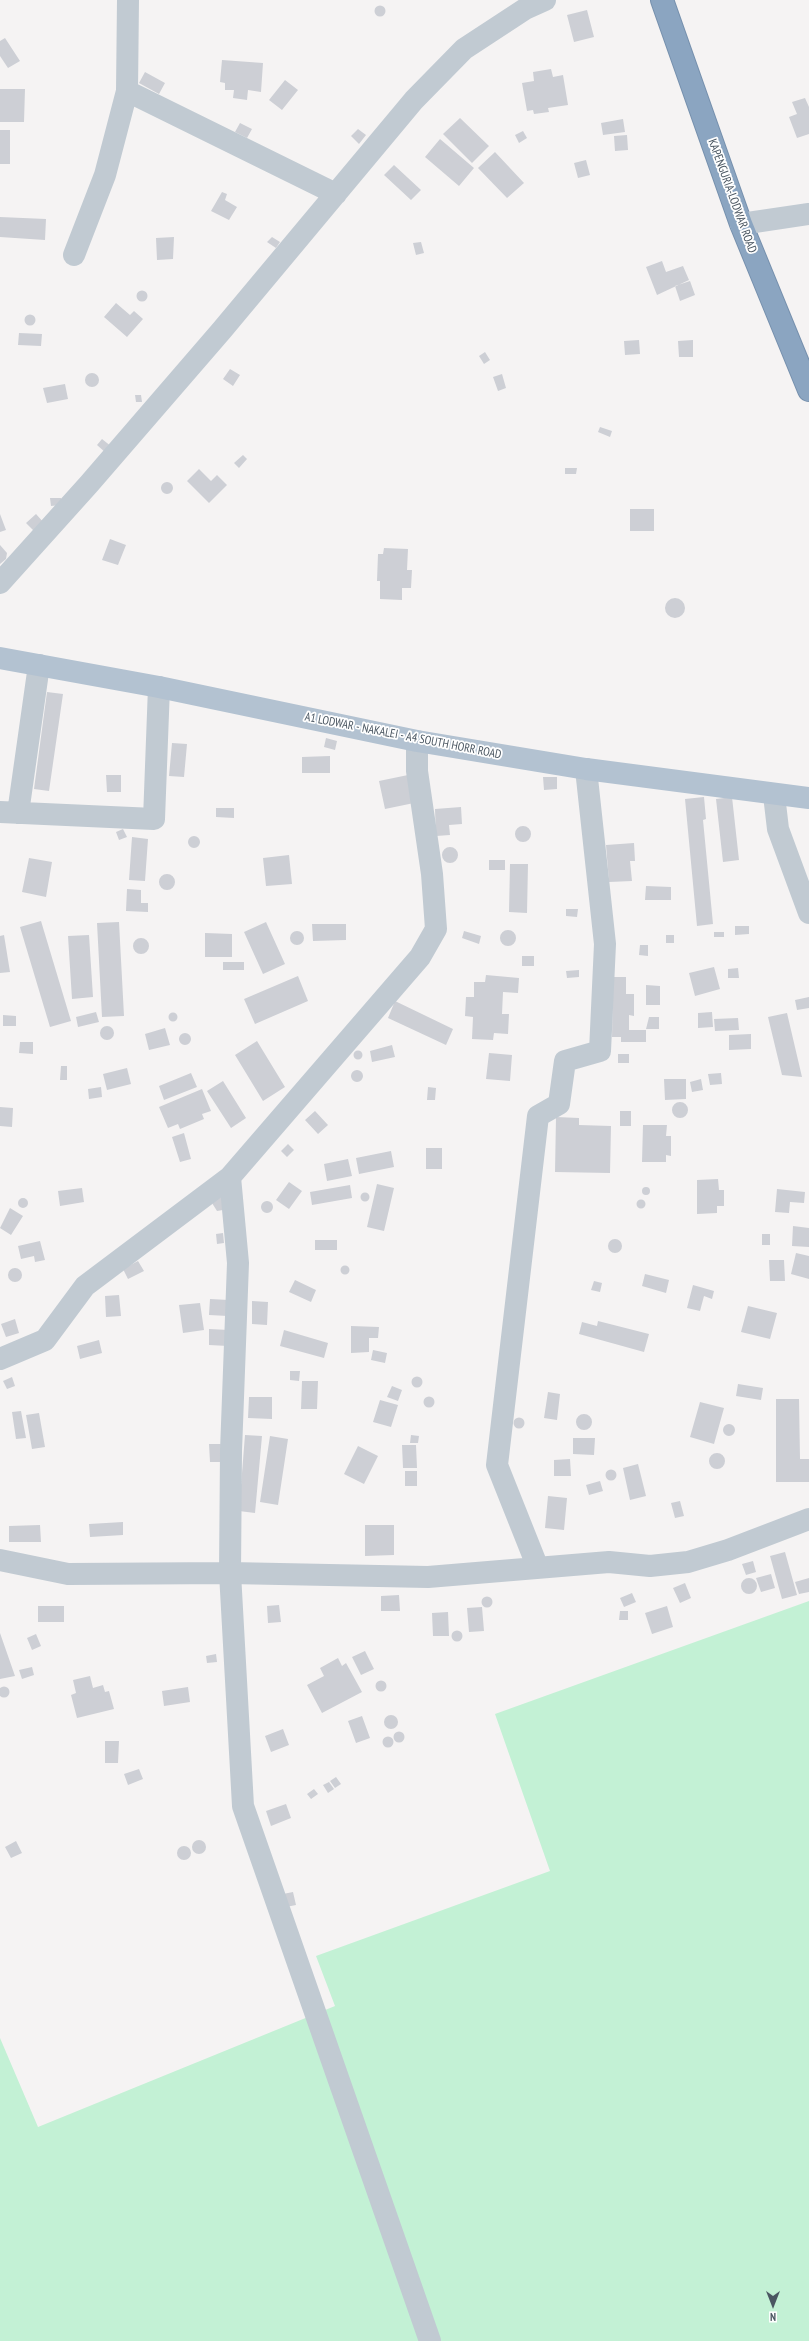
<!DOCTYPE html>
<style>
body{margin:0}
#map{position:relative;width:809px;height:2341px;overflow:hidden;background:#f5f3f3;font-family:"PT Sans Narrow",sans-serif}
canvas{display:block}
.north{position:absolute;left:753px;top:2285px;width:40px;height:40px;-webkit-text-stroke:3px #fff;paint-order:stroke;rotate:180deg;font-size:11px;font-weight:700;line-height:16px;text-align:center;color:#4a5661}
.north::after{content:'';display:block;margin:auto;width:14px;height:18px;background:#4a5661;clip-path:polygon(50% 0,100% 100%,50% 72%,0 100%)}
</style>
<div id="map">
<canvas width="809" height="2341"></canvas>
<div class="north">N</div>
</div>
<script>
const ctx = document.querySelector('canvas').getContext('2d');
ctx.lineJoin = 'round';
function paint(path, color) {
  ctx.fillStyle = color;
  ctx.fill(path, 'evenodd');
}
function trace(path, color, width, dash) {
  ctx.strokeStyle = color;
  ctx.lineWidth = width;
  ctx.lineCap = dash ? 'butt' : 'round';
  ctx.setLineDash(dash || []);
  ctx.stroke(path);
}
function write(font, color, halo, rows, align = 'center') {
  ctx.font = font + ' "PT Sans Narrow",sans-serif';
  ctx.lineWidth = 3.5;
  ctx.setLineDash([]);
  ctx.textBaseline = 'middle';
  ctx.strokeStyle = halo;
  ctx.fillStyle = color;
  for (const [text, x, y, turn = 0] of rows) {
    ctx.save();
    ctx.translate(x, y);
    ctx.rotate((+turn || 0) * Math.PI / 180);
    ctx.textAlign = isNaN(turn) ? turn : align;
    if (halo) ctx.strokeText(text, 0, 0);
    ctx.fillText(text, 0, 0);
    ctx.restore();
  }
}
paint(new Path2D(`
 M809,1601V2341H0V2038L38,2127L335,2006L316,1956L550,1871L495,1714Z`), '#c3f1d5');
paint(new Path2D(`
 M374.5 11a5.5 5.5 0 1 1 11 0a5.5 5.5 0 1 1-11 0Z
 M587,10L594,37L574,42L567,15Z
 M5,38L20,61L8,68L0,56V41Z
 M222,60L263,63L261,92L248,90L247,100L233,98L234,90H225V83L220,82Z
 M551,69L553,77L563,75L568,105L548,108L549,112L534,114L533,110L527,111L522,83L534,81L533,72Z
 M145,72L165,83L159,94L139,83Z
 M285,80L298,90L282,110L269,100Z
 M0,89H25L24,122H0Z
 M805,98L809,107V134L797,138L789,117L797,114L792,102Z
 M460,118L489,146L472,163L443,134Z
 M623,119L625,132L603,135L601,123Z
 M240,123L252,129L247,138L235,132Z
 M358,129L366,135L359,144L351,136Z
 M0,130H10V164H0Z
 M523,131L527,138L519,143L515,135Z
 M627,135L628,150L615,151L614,136Z
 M440,139L474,168L459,186L425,157Z
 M495,152L524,183L507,198L478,168Z
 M586,160L590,175L578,178L574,163Z
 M394,165L421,190L411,200L384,175Z
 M222,192L227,194L225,200L237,207L229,220L211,211Z
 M0,217L46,219L45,240L0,237Z
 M174,237L173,259L157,260L156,238Z
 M272,237L280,242L276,248L267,242Z
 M421,242L424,253L416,255L413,243Z
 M662,261L666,272L683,266L689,280L657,295L646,267Z
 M690,281L695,295L680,301L675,286Z
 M136.5 296a5.5 5.5 0 1 1 11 0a5.5 5.5 0 1 1-11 0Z
 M116,303L130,315L134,311L143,319L127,337L104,317Z
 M24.5 320a5.5 5.5 0 1 1 11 0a5.5 5.5 0 1 1-11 0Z
 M19,333L42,334L41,346L18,345Z
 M639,340L640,354L625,355L624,341Z
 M693,340V357H679L678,341Z
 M485,352L490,360L484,364L479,356Z
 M230,369L240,375L233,386L223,379Z
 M85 380a7 7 0 1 1 14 0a7 7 0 1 1-14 0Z
 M502,374L506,388L498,391L493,377Z
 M65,384L68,399L47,403L43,388Z
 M135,395H141L142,402H136Z
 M600,427L612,431L610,437L598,432Z
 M102,439L112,447L106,453L97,445Z
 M243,455L247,459L239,468L234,463Z
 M565,468H577L576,474H565Z
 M199,469L211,481L217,475L227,485L209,503L187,481Z
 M161 488a6 6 0 1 1 12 0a6 6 0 1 1-12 0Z
 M50,498H61V505L51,506Z
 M630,509H654V531H630Z
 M0,514L6,530L0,532Z
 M36,514L45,524L36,533L26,523Z
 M110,539L126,545L118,565L102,560Z
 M0,545L7,553L6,559L0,564Z
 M384,548L408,549L407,570H412L411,588H402V600L380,599V581H377L378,554H383Z
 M665 608a10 10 0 1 1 20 0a10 10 0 1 1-20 0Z
 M47,692L63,694L49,791L34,789Z
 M326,738L337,741L335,750L324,747Z
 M172,743L187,744L184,777L169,776Z
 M330,756V773H302V757Z
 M106,775H121V792H107Z
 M408,775L414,803L385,809L379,781Z
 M543,777H557V789L544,790Z
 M704,797L706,819L703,820L713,924L697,926L685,799Z
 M732,797L739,860L723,862L716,799Z
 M461,807L462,824L449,825L450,835L436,836L435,809Z
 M216,808H234V818L216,817Z
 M515 834a8 8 0 1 1 16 0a8 8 0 1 1-16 0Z
 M123,829L127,837L119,840L116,832Z
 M188 842a6 6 0 1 1 12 0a6 6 0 1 1-12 0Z
 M132,837L148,839L145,881L129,880Z
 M634,843L635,861H630L632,881L609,882L606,845Z
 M442 855a8 8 0 1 1 16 0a8 8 0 1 1-16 0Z
 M289,855L292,884L266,886L263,858Z
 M29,858L52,862L46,897L22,892Z
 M489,860H505V870H489Z
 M510,864H528L527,913L509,912Z
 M159 882a8 8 0 1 1 16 0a8 8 0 1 1-16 0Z
 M646,886L671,887V900H645Z
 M127,889L141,890V903H148V912L126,911Z
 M566,909H578L577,917L566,916Z
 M41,921L71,1021L50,1027L20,927Z
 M119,922L124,1016L102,1017L97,923Z
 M266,922L285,964L263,974L244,932Z
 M312,924H346V940L313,941Z
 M735,926H749V934L735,935Z
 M500 938a8 8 0 1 1 16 0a8 8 0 1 1-16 0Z
 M290 938a7 7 0 1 1 14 0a7 7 0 1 1-14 0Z
 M464,931L481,936L479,944L462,938Z
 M714,932H724V937H714Z
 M205,933L232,934V957H205Z
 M4,935L10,972L0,973V936Z
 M89,935L93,997L72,999L68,936Z
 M666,935H674V943H666Z
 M133 946a8 8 0 1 1 16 0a8 8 0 1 1-16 0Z
 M640,945H648V956L639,955Z
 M522,956H534V966H522Z
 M223,962H244V970H223Z
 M714,967L720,989L695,996L689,973Z
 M738,968L739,978H728V969Z
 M579,970V977L567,978L566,971Z
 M486,975L519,978L518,993L503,992L502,1014H509L508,1034L494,1033L493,1040L472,1039L473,1017L465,1016L466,997H474V982H485Z
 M298,976L308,1001L255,1024L244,999Z
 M613,977H626V994H634V1016L629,1015V1030H646V1042H621V1037H612Z
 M646,985L660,986V1005H646Z
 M809,997V1008L797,1010L795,1000Z
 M395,1001L453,1029L446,1045L388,1018Z
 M96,1012L99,1022L78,1027L76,1017Z
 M712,1012L713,1027L698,1028V1013Z
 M168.5 1017a4.5 4.5 0 1 1 9 0a4.5 4.5 0 1 1-9 0Z
 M787,1013L802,1077L782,1075L768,1017Z
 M3,1015L16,1016V1026H3Z
 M649,1017H659V1029H646Z
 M738,1018L739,1030L715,1031L714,1019Z
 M100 1033a7 7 0 1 1 14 0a7 7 0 1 1-14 0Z
 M165,1028L170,1045L149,1050L145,1034Z
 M179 1039a6 6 0 1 1 12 0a6 6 0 1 1-12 0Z
 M751,1034V1049L729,1050V1035Z
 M257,1041L285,1087L263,1101L235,1055Z
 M20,1042H33V1054L19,1053Z
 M392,1045L395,1057L372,1062L370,1051Z
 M353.5 1055a4.5 4.5 0 1 1 9 0a4.5 4.5 0 1 1-9 0Z
 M489,1053L512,1055L510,1081L486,1079Z
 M618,1054H629V1063H618Z
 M61,1066H67V1080H60Z
 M127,1068L131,1084L107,1090L103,1074Z
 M351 1076a6 6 0 1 1 12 0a6 6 0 1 1-12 0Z
 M191,1073L197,1087L164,1100L159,1086Z
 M721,1073L722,1084L710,1085L708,1074Z
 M664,1079H686V1099L665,1100Z
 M701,1079L703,1090L692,1092L690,1082Z
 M223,1081L246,1118L231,1128L207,1091Z
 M101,1087L102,1097L89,1099L88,1089Z
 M428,1087L436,1088L435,1100H427Z
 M202,1089L211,1111L202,1114L204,1119L180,1129L178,1124L168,1128L159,1107Z
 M672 1110a8 8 0 1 1 16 0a8 8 0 1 1-16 0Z
 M0,1107L13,1108L12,1127L0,1126Z
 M315,1111L328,1125L318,1134L305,1120Z
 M620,1111H631V1126H620Z
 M556,1117L579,1118V1125L611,1126L610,1173L555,1172Z
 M643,1125H667L666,1136H671V1156L666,1155V1162H642Z
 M184,1133L191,1159L180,1162L172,1137Z
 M288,1144L294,1150L287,1157L281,1151Z
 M426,1148H442V1169H426Z
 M391,1151L394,1167L359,1174L356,1158Z
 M348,1159L352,1176L327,1181L324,1164Z
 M718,1179L719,1190H724V1206H717V1213L697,1214V1180Z
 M289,1182L302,1191L289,1209L276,1200Z
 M377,1184L394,1188L384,1231L367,1227Z
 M350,1185L352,1198L312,1205L310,1192Z
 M642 1191a4 4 0 1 1 8 0a4 4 0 1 1-8 0Z
 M82,1188L84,1202L60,1206L58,1191Z
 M777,1189L805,1192L804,1203L790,1202L789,1213L775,1212Z
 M360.5 1197a4.5 4.5 0 1 1 9 0a4.5 4.5 0 1 1-9 0Z
 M220,1197L222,1198L223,1210L217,1211L212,1203Z
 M18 1203a5 5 0 1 1 10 0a5 5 0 1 1-10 0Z
 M636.5 1204a4.5 4.5 0 1 1 9 0a4.5 4.5 0 1 1-9 0Z
 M261 1207a6 6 0 1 1 12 0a6 6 0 1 1-12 0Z
 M10,1208L23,1216L11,1235L0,1228Z
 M793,1226L809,1228V1247L792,1246Z
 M223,1233L224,1243L217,1244L216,1234Z
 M762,1234H770V1245H762Z
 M608 1246a7 7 0 1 1 14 0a7 7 0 1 1-14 0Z
 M315,1240H337V1250H315Z
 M40,1241L45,1260L35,1262L34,1256L21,1259L18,1246Z
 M796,1253L809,1256V1279L791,1274Z
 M769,1260H784L785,1281H770Z
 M138,1261L144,1271L128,1279L123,1269Z
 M340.5 1270a4.5 4.5 0 1 1 9 0a4.5 4.5 0 1 1-9 0Z
 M8 1275a7 7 0 1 1 14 0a7 7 0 1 1-14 0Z
 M645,1274L669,1280L666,1293L642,1286Z
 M295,1280L316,1290L311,1302L289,1292Z
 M594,1281L602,1283L600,1292L591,1290Z
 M693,1285L714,1291L712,1299L704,1296L700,1311L687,1308Z
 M119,1295L121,1316L106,1317L105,1296Z
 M210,1299L229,1300L228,1316L209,1315Z
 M252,1301L268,1302L267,1325L252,1324Z
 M200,1303L204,1330L183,1333L179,1305Z
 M748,1306L777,1313L770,1339L741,1332Z
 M15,1319L19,1333L6,1337L1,1324Z
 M598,1321L649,1334L644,1352L579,1334L582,1322L597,1326Z
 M351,1326L379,1327L378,1338H369V1352L351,1353Z
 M209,1329L229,1330L228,1346L209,1345Z
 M284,1330L328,1343L324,1358L280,1346Z
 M99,1340L102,1353L80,1359L77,1346Z
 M373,1350L387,1353L385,1363L371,1360Z
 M290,1371H300L299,1381L290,1380Z
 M411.5 1382a5.5 5.5 0 1 1 11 0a5.5 5.5 0 1 1-11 0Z
 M12,1377L15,1386L7,1389L3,1381Z
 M302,1381H318L317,1409H301Z
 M738,1384L763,1388L761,1400L736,1396Z
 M392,1386L402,1390L398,1401L387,1397Z
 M548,1392L560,1394L557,1420L544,1418Z
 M423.5 1402a5.5 5.5 0 1 1 11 0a5.5 5.5 0 1 1-11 0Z
 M249,1397H272V1419L248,1418Z
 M776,1399H799L800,1459H809V1482H776Z
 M380,1400L398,1405L391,1427L373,1422Z
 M700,1402L724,1408L714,1444L690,1437Z
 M21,1411L26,1438L16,1439L12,1412Z
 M39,1413L45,1447L32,1449L26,1415Z
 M576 1422a8 8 0 1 1 16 0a8 8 0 1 1-16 0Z
 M513.5 1423a5.5 5.5 0 1 1 11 0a5.5 5.5 0 1 1-11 0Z
 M723 1430a6 6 0 1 1 12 0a6 6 0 1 1-12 0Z
 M245,1435L262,1436L255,1513L239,1511Z
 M411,1435L419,1436L418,1443H410Z
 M270,1436L288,1439L278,1505L260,1502Z
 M573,1438H595L594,1455L573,1454Z
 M209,1444H221V1462H210Z
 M402,1445H416L417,1468H403Z
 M358,1446L378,1456L364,1484L344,1474Z
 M709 1461a8 8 0 1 1 16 0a8 8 0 1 1-16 0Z
 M570,1459L571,1476H554V1460Z
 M638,1464L646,1496L630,1500L623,1468Z
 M605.5 1475a5.5 5.5 0 1 1 11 0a5.5 5.5 0 1 1-11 0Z
 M405,1471H417V1486H405Z
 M600,1481L603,1491L589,1495L586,1485Z
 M548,1496L567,1498L564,1530L545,1528Z
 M680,1501L684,1516L675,1518L671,1503Z
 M123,1522V1535L90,1537L89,1524Z
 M40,1525L41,1542H9V1526Z
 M365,1525H394V1555L365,1556Z
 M785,1552L797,1595L782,1599L770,1556Z
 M753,1561L756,1572L746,1575L742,1564Z
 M771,1574L775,1588L761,1592L756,1578Z
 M741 1586a8 8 0 1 1 16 0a8 8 0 1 1-16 0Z
 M809,1578V1592L799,1594L795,1582Z
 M685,1583L691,1598L680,1603L673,1588Z
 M632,1593L636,1602L624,1607L620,1598Z
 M399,1595L400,1611H381V1596Z
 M481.5 1602a5.5 5.5 0 1 1 11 0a5.5 5.5 0 1 1-11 0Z
 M279,1605L281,1622L268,1623L267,1606Z
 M38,1606H64V1622H38Z
 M667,1606L673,1627L652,1634L645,1613Z
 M482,1607L484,1631L469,1632L467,1608Z
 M620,1611H628V1620H619Z
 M448,1612L449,1636H433L432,1613Z
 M451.5 1636a5.5 5.5 0 1 1 11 0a5.5 5.5 0 1 1-11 0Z
 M0,1633L15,1676L0,1679Z
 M36,1634L41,1646L32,1650L27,1638Z
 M365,1651L374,1669L361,1675L352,1657Z
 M216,1654L217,1662L207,1663L206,1656Z
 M338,1658L342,1666L346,1663L362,1692L322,1713L307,1685L324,1676L320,1668Z
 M32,1667L34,1675L22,1679L19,1670Z
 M90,1676L93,1688L103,1685L105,1692L109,1691L114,1709L77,1718L71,1695L76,1693L73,1680Z
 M375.5 1686a5.5 5.5 0 1 1 11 0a5.5 5.5 0 1 1-11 0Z
 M-1.5 1692a5.5 5.5 0 1 1 11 0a5.5 5.5 0 1 1-11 0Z
 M188,1687L190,1702L164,1706L162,1691Z
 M384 1722a7 7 0 1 1 14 0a7 7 0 1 1-14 0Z
 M362,1716L370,1738L356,1743L348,1721Z
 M283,1729L289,1745L271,1752L265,1736Z
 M393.5 1737a5.5 5.5 0 1 1 11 0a5.5 5.5 0 1 1-11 0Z
 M382.5 1742a5.5 5.5 0 1 1 11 0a5.5 5.5 0 1 1-11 0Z
 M105,1741H119L118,1763H105Z
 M139,1769L143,1779L128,1785L124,1774Z
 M336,1777L341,1784L335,1788L330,1781Z
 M329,1782L334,1789L328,1793L323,1785Z
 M314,1789L318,1794L311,1799L307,1794Z
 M286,1804L291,1818L271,1826L266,1811Z
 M192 1847a7 7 0 1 1 14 0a7 7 0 1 1-14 0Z
 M16,1841L22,1853L11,1858L5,1847Z
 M177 1853a7 7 0 1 1 14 0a7 7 0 1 1-14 0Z
 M293,1892L296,1905L286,1907L283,1894Z`), '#cdcfd5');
const highway = new Path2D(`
 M662,0L741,224L809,390`);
trace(highway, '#7690ad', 24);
trace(new Path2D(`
 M127,91L336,194
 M741,224L809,214
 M74,255L105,175L127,91L128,0
 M0,583L89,484L222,330L414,100L464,49L525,9L545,0
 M774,795L778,829L809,913
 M0,812L154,819L159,687
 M18,813L39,665
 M230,1177L238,1263L231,1451L230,1573L243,1806L430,2341
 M0,1359L45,1340L85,1286L230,1177L420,957L436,929L432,874L417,771V741
 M0,1560L68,1574L230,1573L428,1577L609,1562L650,1566L688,1562L728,1550L809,1519
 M538,1568L497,1465L538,1116L559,1104L565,1061L600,1051L605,944L586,769`), '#c1cad2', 22);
trace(new Path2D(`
 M0,658L159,687L417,741L586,769L809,798`), '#b3c2d1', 22);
trace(highway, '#8ba5c1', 22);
write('12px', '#4a5661', '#fff', [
 ["KAPENGURIA-LODWAR ROAD",732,196,70],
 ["A1 LODWAR - NAKALEI - A4 SOUTH HORR ROAD",403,736,11]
]);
</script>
